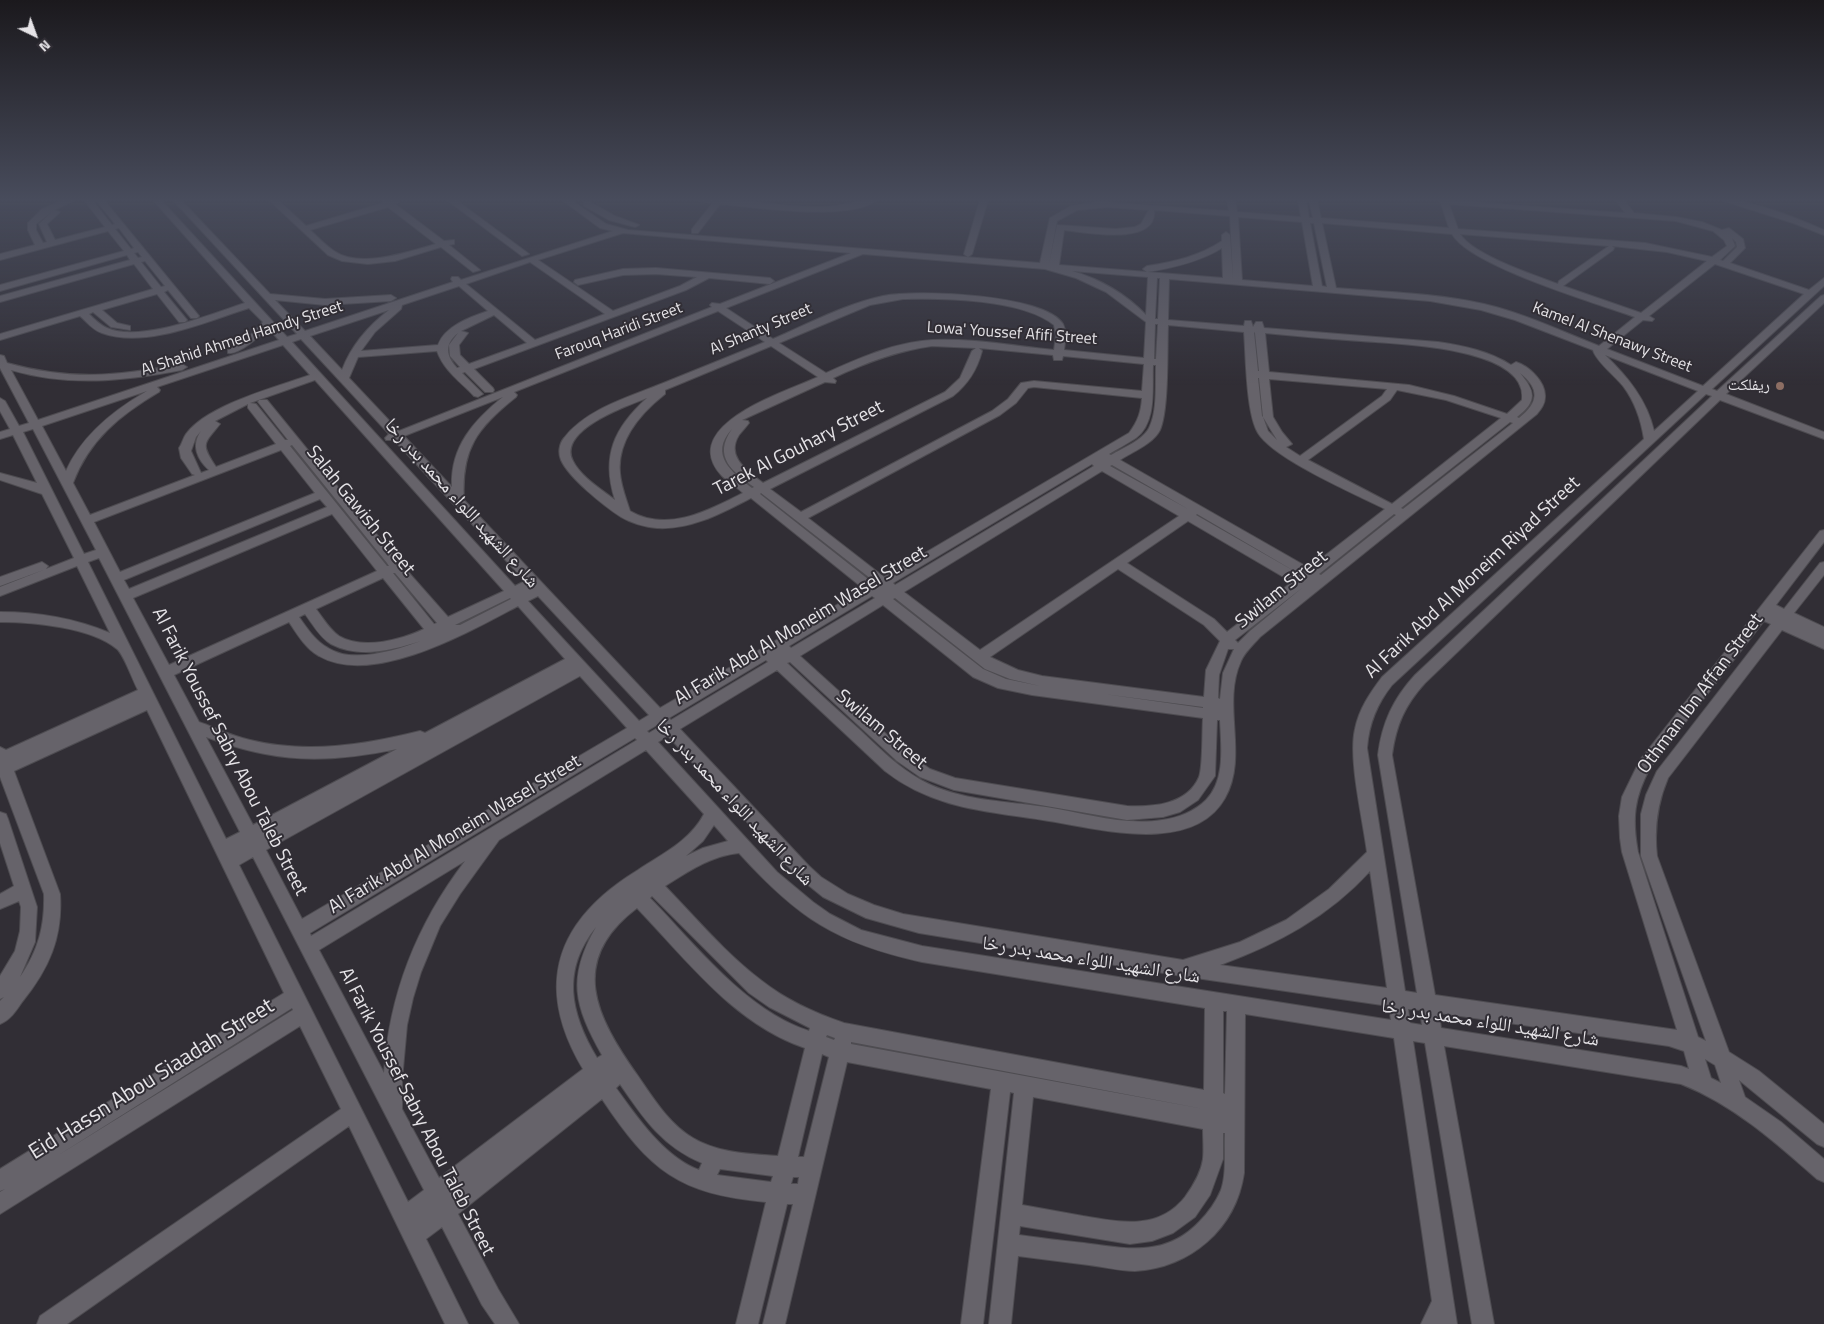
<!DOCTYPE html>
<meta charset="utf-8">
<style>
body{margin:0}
#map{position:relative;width:1824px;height:1324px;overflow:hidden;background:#312e35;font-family:"Titillium Web",sans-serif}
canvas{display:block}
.north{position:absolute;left:10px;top:10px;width:50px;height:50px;-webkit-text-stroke:4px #312e35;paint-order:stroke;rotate:138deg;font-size:14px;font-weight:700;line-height:20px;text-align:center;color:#e5e3e7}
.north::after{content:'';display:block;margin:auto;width:18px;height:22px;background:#e5e3e7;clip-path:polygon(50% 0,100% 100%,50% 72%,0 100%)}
</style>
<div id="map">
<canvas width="1824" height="1324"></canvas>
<div class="north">N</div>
</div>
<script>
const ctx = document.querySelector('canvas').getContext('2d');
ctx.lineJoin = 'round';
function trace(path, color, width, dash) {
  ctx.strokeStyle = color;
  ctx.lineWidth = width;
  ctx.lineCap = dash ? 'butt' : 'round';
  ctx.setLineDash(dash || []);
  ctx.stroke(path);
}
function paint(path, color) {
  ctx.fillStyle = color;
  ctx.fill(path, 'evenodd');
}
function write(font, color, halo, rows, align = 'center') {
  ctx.font = font + ' "Titillium Web","Noto Naskh Arabic",sans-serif';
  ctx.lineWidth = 4;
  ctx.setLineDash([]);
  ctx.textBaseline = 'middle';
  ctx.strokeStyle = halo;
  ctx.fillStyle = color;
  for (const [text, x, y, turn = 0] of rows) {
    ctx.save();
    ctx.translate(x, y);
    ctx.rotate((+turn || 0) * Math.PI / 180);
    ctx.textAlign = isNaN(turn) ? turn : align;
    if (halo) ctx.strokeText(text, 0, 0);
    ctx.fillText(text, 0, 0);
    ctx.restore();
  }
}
const minor = new Path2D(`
 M64,200H75L54,210L60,212L47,224L55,240L105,227L84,200H92L112,225L115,224L96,200H104L199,316L197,318H191L168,290L164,292L187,320L185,322H179L157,294L102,310L117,323L130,326V330L111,327L93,312L89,314C94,319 100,325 107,328C141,343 211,314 245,303L153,200H161L287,337L297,334L173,200H181L270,294L325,299L391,295L396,298L391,301L325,305L275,300L305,331L453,282L451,279L452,277H458L461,280L613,231L600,228L562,200H571L606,224L628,230L1040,263L1050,218L1071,206L1099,202L1229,211L1227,200H1235L1237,212L1301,217L1298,200H1306L1309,218H1313L1309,200H1317L1321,218L1449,228L1440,200L1625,213L1616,200H1624L1634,213L1676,217L1702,222L1722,230L1729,228L1743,239L1745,248L1730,263L1809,290L1824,278V286L1712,389L1717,391L1821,296L1824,295V303L1726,394L1824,432V439L1720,400L1425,683C1405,705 1396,725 1392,755L1435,995L1677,1030L1622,852L1620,838L1619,816L1622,797L1640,760L1820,531L1824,530V542L1776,605L1784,609L1820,563L1824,562V575L1794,613L1824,627V638L1821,637L1824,638V649L1782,630L1668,778C1657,804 1654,828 1657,856L1729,1052L1759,1071L1824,1124V1147L1817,1144L1739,1080L1745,1097L1781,1122L1824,1159V1182L1817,1179C1775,1142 1734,1105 1681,1084L1444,1046L1494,1324H1472L1425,1043L1413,1041L1457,1324H1421L1432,1301L1394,1038L1245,1014L1244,1173C1236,1229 1190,1268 1135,1271C1120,1271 1104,1267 1089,1265C1065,1262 1041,1259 1018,1256L1011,1324H989L1014,1093L1010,1092L983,1324H961L991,1089L847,1062L785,1324H763L793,1204H787L758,1324H736L766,1202C679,1194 650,1171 602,1099L458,1214L498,1289L519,1324H495L482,1305L442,1227L426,1239L468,1324H445L349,1126L67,1324H37L40,1316L341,1109L300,1026L0,1214V1192L5,1189L0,1191V1169L284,993L147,710L14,771L60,894C63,937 49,969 22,1002C16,1011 10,1020 0,1024V1001L4,997L0,999V976L15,951L20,931L21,907L19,901L0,909V894L14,886L0,843V812L6,814L8,819L37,907L35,942L20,977C38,951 45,926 44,894L0,777V747L6,750L138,690C133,681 124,655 117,649C91,627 32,622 0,622V612C39,612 74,618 110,633L77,566L0,596V587L74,558L42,494L0,480V473L37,483L13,435L0,439V432L10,429L0,411V398L5,401L19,426L29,423L0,368V355L4,356L7,363C73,381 116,376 182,364L187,367L182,370C124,381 69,387 11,370L38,420L279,340L268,328C260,336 239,355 228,353V349L253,333L263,322L249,308C207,321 146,349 102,333C93,330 87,322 80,316L0,340V334L153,289L134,264L0,302V296L130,260L127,255L0,291V285L124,251L108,231L0,260V254L35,245L28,230V223L42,209ZM1449,204L1676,221L1713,231L1724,240L1727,246L1712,257L1645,243L1458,229ZM1107,207L1149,210L1141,224L1135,227L1116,229L1057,225L1049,264L1057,221L1077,210ZM1154,210L1230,216L1233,279L1230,235L1226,232L1222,235V241C1199,256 1174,262 1147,266L1143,269L1147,272C1173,268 1199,262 1222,248L1223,278L1059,265L1064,230C1084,232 1158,247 1154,210ZM53,211L39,224L47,242L43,243L36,230V224ZM1238,217L1302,222L1313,286L1242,280ZM1310,223H1314L1327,287L1322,286ZM1322,223L1452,234C1470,266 1596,303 1635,317L1599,346C1561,331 1523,313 1484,304C1435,293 1385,292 1336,288ZM119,228L134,248L131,249L115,229ZM623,233L851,253L720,304L712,303L710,305L712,307L399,431L349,378L358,357L437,351C444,371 461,382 474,396L478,397L483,394L462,373L465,372L485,392H493L494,390L493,388L474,369L686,290L709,278L770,284L774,281L770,278L656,268L623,269L575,280L574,282L578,285L623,275L656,274L697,277L680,286L613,311L538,260ZM1460,234L1609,246L1559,281L1558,284C1534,275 1473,255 1460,234ZM1732,238L1736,242L1737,247L1723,261L1720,260L1735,246ZM1612,246L1667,252L1707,261L1641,313L1563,286L1613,250L1614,248ZM138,252L142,257L138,258L134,253ZM863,254L1045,269L1076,278L1106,292L1146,322L1144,358L1064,350C1065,342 1067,332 1063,324C1045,294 915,289 883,296C845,304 808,324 773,339L726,308ZM145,261L165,286L161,287L141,262ZM530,262L605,314L535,340L466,284ZM1715,264L1804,294L1703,386L1607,349L1643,320L1652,321L1654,319L1649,316ZM1072,271L1148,277L1146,315C1126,294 1100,279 1072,271ZM1157,278H1160L1158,319H1155ZM1169,279L1430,301L1481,310L1515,320L1593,350C1595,360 1616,377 1623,386C1635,402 1641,420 1644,439L1382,677C1370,693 1359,709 1355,729C1348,759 1363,820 1367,852L1329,889L1286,920L1240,942L1183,960L903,914L874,905L848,894L821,877L809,866L680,729L777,670L885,771C935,810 989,811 1049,821C1099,829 1193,855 1225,798C1249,756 1221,704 1241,661C1245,652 1253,645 1260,637L1537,414C1541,409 1545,404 1545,397C1546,382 1529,366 1516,362L1511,365C1489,351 1464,346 1438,342L1264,328L1262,322H1256L1253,327L1251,321H1245L1244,326L1168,320ZM459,286L488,311C470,317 445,326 438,345L361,351L375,332L401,309L402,305ZM903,299C943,298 1022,299 1054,325L1056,336L1054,350C1014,346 972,338 932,340C895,342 860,358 826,373L779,343L870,305ZM389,310C368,326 351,346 342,370L310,336ZM718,311L765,342C732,355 699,369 666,382C632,396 587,408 564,438C559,444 558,453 561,460C569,478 604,506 621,517C631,523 645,527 657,528C691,530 722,513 751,498L864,589L660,708L464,500C461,449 477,428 516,397L517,395L514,392ZM494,315L527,343L469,364L460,355L459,345L468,333L461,331ZM1155,324H1158L1156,359H1154ZM1168,325L1244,332C1246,357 1246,413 1258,433C1274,459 1355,494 1385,509L1309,568L1120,460C1132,452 1153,444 1160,430C1169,410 1167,350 1168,325ZM1254,332L1255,333L1259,371H1258ZM458,333L449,345L450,356L460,367L457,368C446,356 444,344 458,333ZM1265,333C1297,336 1329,339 1361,341C1394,344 1529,346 1522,400L1507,414L1454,396L1409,385L1269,372ZM301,339L389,434L385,438L386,440H394L525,581L515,586L292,342ZM283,345L310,375C276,387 207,405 186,434C183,438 182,444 179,448L181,458L192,474L195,475L90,515L73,483C89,440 120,415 159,392L160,390L157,387ZM771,346L818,377C788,391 675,425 722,476C728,482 737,487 743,493C709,510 668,533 630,511C626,498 621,486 620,473C617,440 641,413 665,394V390ZM932,346L976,348L972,351L960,378L945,392L763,483C748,471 725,457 739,435C742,431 746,427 749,423L748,421L742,420L825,382L835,383L836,381L833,378C865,363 896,351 932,346ZM979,348L1053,355L1054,360H1062L1063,356L1144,364L1142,391L1034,381L1021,383L1008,399L992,411L801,512L770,489L953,396C968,384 977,370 982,351ZM1605,355L1698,391L1654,431C1647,400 1627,376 1605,355ZM1153,365H1156C1155,384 1158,410 1149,428C1143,440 1123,448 1111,455L1109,454C1117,449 1127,444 1136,438C1157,422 1152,388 1153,365ZM1520,373C1540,389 1539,402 1519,418L1517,417C1538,401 1535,391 1520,373ZM1258,378H1259L1263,417L1262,416ZM1269,379L1387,389L1382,396L1300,456L1286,447L1292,444L1282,432L1273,417ZM315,380L504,591L448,617L395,557L267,400H259L258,402L288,440H285L256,404L250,403ZM1034,387L1142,398C1141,412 1138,421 1129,433L884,577L808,518L1000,415L1016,403L1028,388ZM1397,390L1446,400L1501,418L1392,504L1308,460L1390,400ZM147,391C114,410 82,435 66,471L42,426ZM1706,394L1712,396L1415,675C1393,699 1382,723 1378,755L1417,993L1405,991L1367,748C1369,723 1377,704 1392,685ZM503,397C474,420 450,447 452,487L404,436ZM647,398C614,428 601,456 615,500C601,489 581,477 573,461C557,430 627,406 647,398ZM248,404V408L276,444L216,467C200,443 204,444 220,424L215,421ZM1263,417L1277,440L1268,431ZM1510,422L1513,423L1403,509L1401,508ZM33,429L96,550L84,554L23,432ZM732,429C712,457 733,472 754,487L752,488C733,473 708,455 732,429ZM201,431C191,445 197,459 209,470L201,473L191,451L196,437ZM292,445L387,563L389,566H387L290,446ZM281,450L315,493L120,572L94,522ZM1092,464L1094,466L895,585L893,583ZM1112,465L1188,509L1110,466ZM1102,471L1179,516L980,650L904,592ZM761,493L875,582L873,583L760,494ZM320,499L327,507L129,589L124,580ZM332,514L377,571L169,665L133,598ZM1197,514L1301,575L1196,515ZM1394,514L1396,515L1321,575L1319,574ZM1188,521L1292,582L1227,632L1214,619L1127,563ZM99,558L240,832L226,839L88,562ZM1118,569L1204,625L1220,641L1206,670L1204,697L1042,676L1018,670L990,657ZM393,573H395L437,623L434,624ZM383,578L424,629C401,640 363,650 339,636C330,630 323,618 316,609ZM1302,588L1250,631L1238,643L1235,640ZM538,596L649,715L639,721L528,601ZM872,596L875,598L791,648L789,646ZM895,598L985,669L1010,679L1040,686L1006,679L983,669L893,599ZM511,599L460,625H455L510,598ZM883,605L973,677L998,688L1032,695L1203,718C1202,732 1203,766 1199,777C1187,805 1153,807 1127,806L955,778L930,769L907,753L800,656ZM518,606L565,659L425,733L420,731C364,745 307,754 250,740C232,736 216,728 199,722L174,675L289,622C297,634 306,649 319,656C373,687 469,632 518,606ZM305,614C312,623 320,638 331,644C360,659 392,650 421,641C396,650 353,664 328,648C315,641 307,628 299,617ZM1764,621L1771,624L1657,771L1646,795L1641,814V856L1706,1041L1698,1037L1638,852C1632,818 1634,798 1650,768ZM1228,649H1234L1223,673L1220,699L1218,698L1219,675ZM766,660L768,662L671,720L669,718ZM790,662L897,761L920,777L954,790L1127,820L1163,817L1180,812L1198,800L1215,776L1217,720H1220C1221,745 1226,780 1206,800C1195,811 1178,818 1162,820C1124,826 1084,813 1046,807C1005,801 959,801 921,780C898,767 879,748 860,730C835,708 811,686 787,663ZM580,676L627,728L302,919L266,850ZM1104,694L1203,707V708ZM657,725L659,727L649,733L647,731ZM668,736L797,876L823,897L866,918L919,933L1182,976L1389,1006L1391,1020L922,946L861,930L830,914L813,902L777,872L658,742ZM206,737C275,763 325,764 397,749L253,825ZM635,738L637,740L311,936L310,933ZM646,750L704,814C690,841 662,854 638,870C556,920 533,985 583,1069L439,1178L402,1109V1080L407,1025L413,998L421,972L440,926L460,894L499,840ZM714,825L728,841L703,848L686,856L703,841ZM739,853C798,918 836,943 922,962L1205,1008L1204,1090L844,1023C815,1013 786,1000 762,981C726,954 696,918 665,886C689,871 711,856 739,853ZM253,857L424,1190L408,1202L239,865ZM465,861C417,924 389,994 384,1073L319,950ZM1370,871L1387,988L1220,965C1277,944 1328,917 1370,871ZM652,896L749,993L769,1007L810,1028L809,1031C745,1010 696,945 650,898ZM637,908C687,960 734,1024 805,1048L778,1156C750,1154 718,1153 693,1138C669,1124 653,1098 638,1076C596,1017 567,961 637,908ZM596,927C567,978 574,1005 602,1055L597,1058C570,1013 561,970 596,927ZM292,1008L293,1010L57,1156ZM1408,1009L1420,1010L1422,1025L1410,1023ZM1223,1011H1227L1225,1094L1223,1093ZM1439,1013L1669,1046L1684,1051L1689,1069L1681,1066L1441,1028ZM827,1035L835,1038L834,1040L826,1037ZM851,1042L1204,1109L851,1044ZM822,1054L829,1057L804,1157H798ZM1705,1059L1715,1065L1721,1083L1711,1078ZM620,1084C644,1119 662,1146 702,1163L699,1170C664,1157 637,1117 616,1088ZM1033,1097L1203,1129C1203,1139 1204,1150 1203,1159C1201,1173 1193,1186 1185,1197C1158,1231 1120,1222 1083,1216C1063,1212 1042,1209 1022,1205ZM1223,1133H1225C1224,1151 1227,1173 1221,1190C1216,1202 1208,1213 1199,1222C1166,1257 1127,1249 1084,1243C1063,1241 1041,1238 1019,1235L1020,1226L1130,1244L1152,1241L1173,1233L1195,1217L1210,1195L1223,1159ZM720,1169L773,1176L771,1182L717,1175ZM793,1177H799L798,1184H791Z
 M269,200H278L306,226L383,203V200H398L399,202L395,204L444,241L454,240V244L449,245L480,270L473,272L441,247L395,261L368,264L342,261L328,255ZM388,207L436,244C408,252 360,269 334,251C325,245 318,237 310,230Z
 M447,200H456L529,254L522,256Z
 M696,200H712L713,201L709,203Z
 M715,200C750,200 784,207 819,207C839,207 858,200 877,200C849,222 756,207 720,204L698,233H692V229Z
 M980,200H988L972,254L968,257L964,254Z
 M1721,200C1750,199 1797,218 1824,230V235L1793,223Z
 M584,202H590L615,216L639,225L635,227L609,220L584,206Z
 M42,562L48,566L46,569L0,586V577Z`);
trace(minor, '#4e4c51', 2);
paint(minor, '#66636a');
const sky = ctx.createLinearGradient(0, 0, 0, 385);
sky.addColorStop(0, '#1b191d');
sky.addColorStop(0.52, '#484c5c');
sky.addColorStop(1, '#484c5c00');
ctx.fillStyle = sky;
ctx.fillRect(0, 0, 1824, 385);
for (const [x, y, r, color] of [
 [1780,386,5,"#8d6e63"]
]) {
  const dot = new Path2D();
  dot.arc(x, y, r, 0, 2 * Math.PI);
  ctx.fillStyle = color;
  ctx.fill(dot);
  trace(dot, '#312e35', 2);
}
write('16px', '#e5e3e7', '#312e35', [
 ["Al Shanty Street",761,330,-23],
 ["Farouq Haridi Street",619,332,-21],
 ["Lowa' Youssef Afifi Street",1012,334,4],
 ["Kamel Al Shenawy Street",1612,338,21],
 ["Al Shahid Ahmed Hamdy Street",242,339,-18]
]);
write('16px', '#e5e3e7', '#312e35', [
 ["ريفلكت",1770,386]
], 'right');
write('19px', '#e5e3e7', '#312e35', [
 ["Tarek Al Gouhary Street",799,449,-27],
 ["شارع الشهيد اللواء محمد بدر رخا",461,504,48],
 ["Salah Gawish Street",360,511,51],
 ["Al Farik Abd Al Moneim Riyad Street",1473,578,-43],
 ["Swilam Street",1282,590,-39],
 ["Al Farik Abd Al Moneim Wasel Street",801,626,-31],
 ["Othman Ibn Affan Street",1701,694,-53],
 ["Swilam Street",881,730,40],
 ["Al Farik Youssef Sabry Abou Taleb Street",229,752,63],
 ["شارع الشهيد اللواء محمد بدر رخا",734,803,47],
 ["Al Farik Abd Al Moneim Wasel Street",455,835,-31],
 ["شارع الشهيد اللواء محمد بدر رخا",1091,961,9],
 ["شارع الشهيد اللواء محمد بدر رخا",1490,1024,9],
 ["Al Farik Youssef Sabry Abou Taleb Street",416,1112,63]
]);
write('22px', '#e5e3e7', '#312e35', [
 ["Eid Hassn Abou Siaadah Street",152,1080,-32]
]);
</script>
